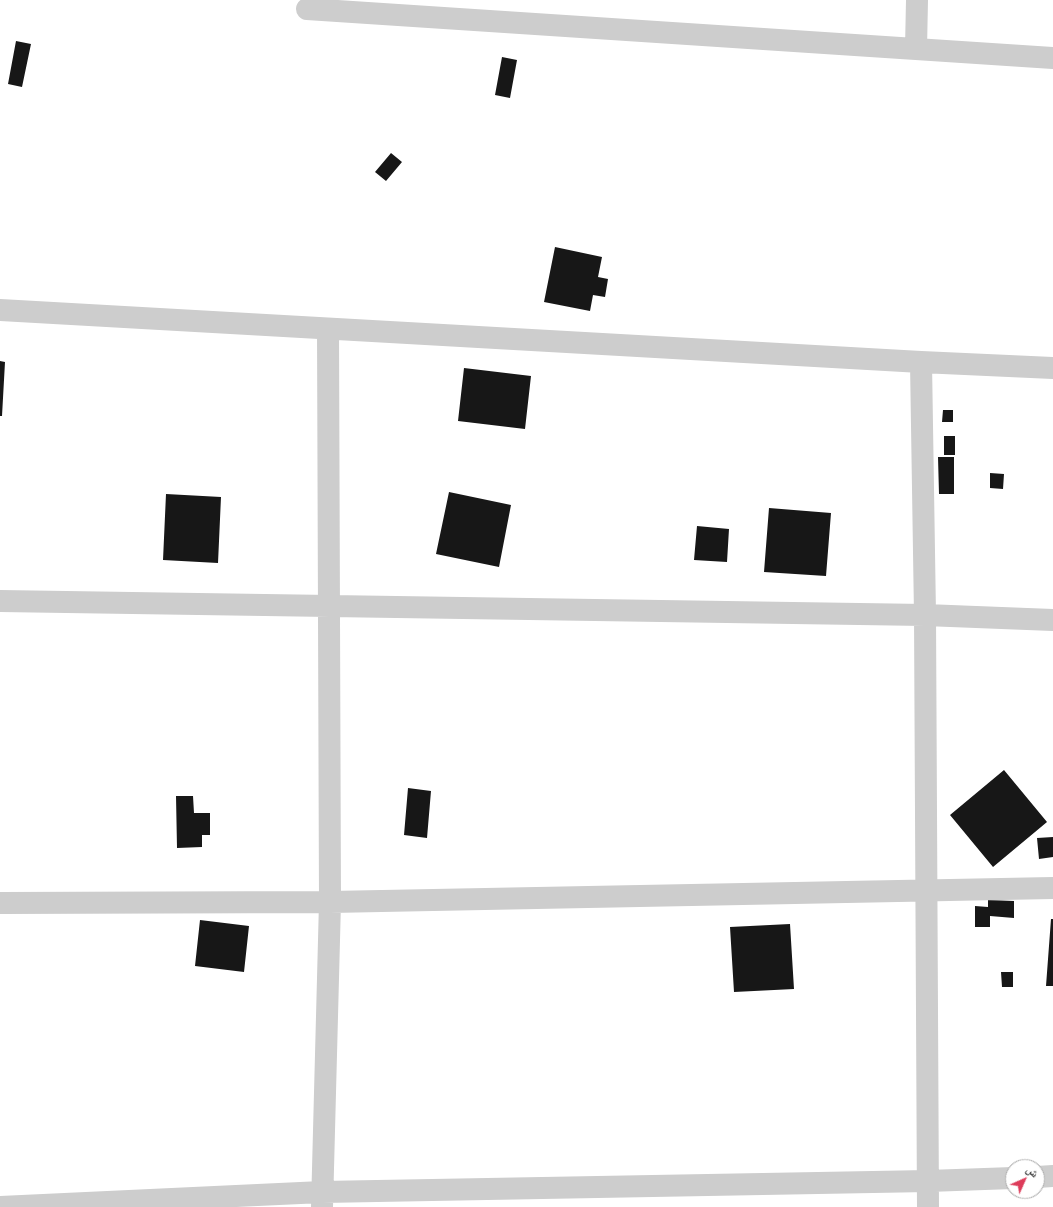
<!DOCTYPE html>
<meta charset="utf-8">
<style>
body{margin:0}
#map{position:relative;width:1053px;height:1207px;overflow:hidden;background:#fff;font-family:"Archivo Narrow","Noto Naskh Arabic",sans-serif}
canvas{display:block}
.north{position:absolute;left:1005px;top:1159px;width:40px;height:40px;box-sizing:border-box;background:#fff;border:1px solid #acacac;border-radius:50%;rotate:45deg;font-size:11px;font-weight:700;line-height:16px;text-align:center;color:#303030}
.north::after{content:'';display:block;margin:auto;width:14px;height:18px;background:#dd3c5a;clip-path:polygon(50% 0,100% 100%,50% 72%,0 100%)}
</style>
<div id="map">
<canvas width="1053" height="1207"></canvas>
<div class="north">ش</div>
</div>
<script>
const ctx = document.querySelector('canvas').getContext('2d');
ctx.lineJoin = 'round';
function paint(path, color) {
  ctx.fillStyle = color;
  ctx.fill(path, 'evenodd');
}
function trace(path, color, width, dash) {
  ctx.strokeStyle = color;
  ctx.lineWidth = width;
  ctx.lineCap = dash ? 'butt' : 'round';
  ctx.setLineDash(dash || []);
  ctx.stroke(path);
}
paint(new Path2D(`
 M16,41L31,44L22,87L8,84Z
 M502,57L517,60L510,98L495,95Z
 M391,153L402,162L386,181L375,172Z
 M555,247L602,257L598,277L608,279L605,297L593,295L590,311L544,302Z
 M0,361L5,362L2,416H0Z
 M464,368L531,376L525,429L458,421Z
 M943,410H953V422H942Z
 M944,436H955V455H944Z
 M938,457H954V494H939Z
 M990,473L1004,474L1003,489L990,488Z
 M449,492L511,505L499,567L436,554Z
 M166,494L221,497L218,563L163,560Z
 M769,508L831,513L826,576L764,572Z
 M697,526L729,529L727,562L694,560Z
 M1004,770L1047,822L993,867L950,815Z
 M408,788L431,791L427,838L404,835Z
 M176,796H193L194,813H210V835H202V847L177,848Z
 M1053,837V857L1039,859L1037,838Z
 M988,900L1014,901V918L990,916V927H975V906L988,907Z
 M1051,919H1053V986H1046Z
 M200,920L249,926L244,972L195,966Z
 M790,924L794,989L734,992L730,927Z
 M1001,972H1013V987H1002Z`), '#171717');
trace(new Path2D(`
 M307,9L1053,58
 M916,49L917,0
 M0,310L921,362L1053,368
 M921,362L925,615L928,1207
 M0,601L925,615L1053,620
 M0,903L330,902L1053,888
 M1037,1177L1053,1176
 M0,1207L322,1192L928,1181L1013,1178
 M322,1207L330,902L328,329`), '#cdcdcd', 22);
</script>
